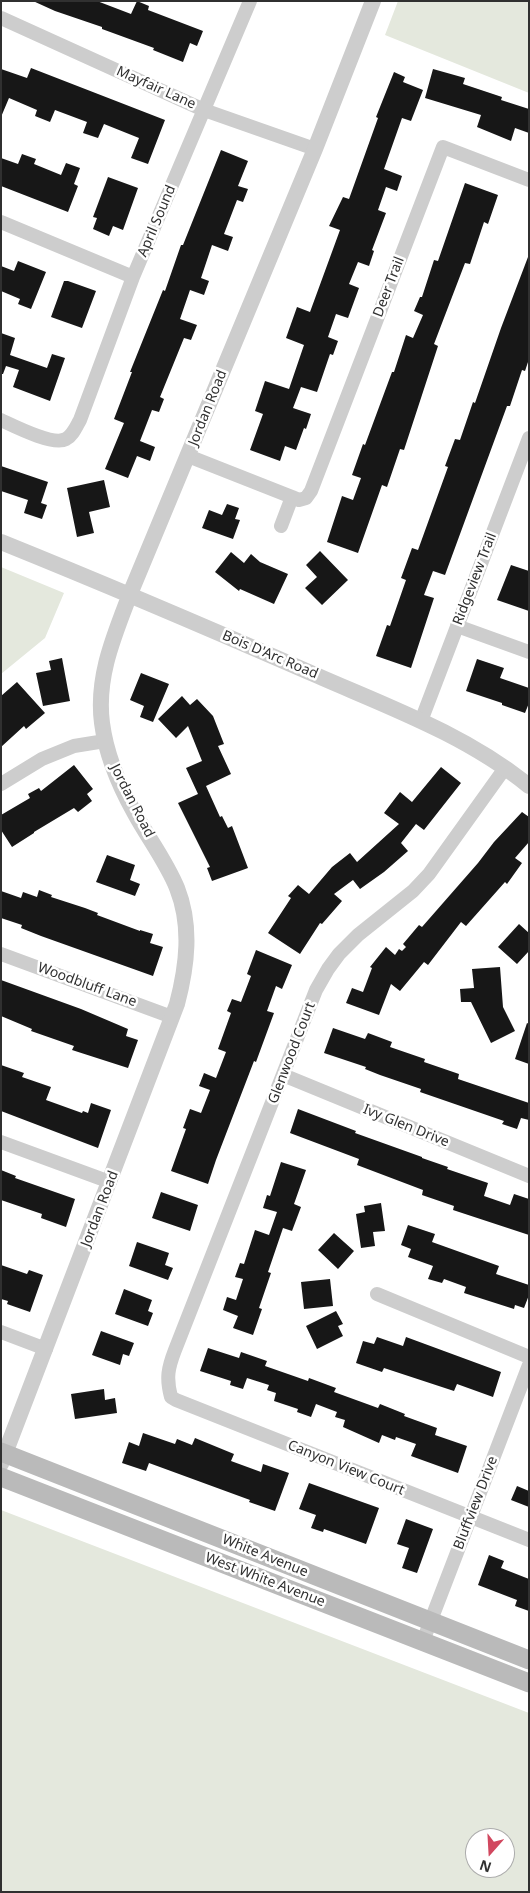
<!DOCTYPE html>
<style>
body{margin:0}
#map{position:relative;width:530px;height:1893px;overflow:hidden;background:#fff;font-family:"Noto Sans",sans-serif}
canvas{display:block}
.frame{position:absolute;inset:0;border:2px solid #303030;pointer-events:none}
.north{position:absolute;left:465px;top:1828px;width:50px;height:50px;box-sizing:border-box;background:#fff;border:1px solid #acacac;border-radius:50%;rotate:199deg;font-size:14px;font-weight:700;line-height:20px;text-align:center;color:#303030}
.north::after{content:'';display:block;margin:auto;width:18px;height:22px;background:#d1485f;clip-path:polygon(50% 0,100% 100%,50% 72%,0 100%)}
</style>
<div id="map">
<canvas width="530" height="1893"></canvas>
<div class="frame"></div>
<div class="north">N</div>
</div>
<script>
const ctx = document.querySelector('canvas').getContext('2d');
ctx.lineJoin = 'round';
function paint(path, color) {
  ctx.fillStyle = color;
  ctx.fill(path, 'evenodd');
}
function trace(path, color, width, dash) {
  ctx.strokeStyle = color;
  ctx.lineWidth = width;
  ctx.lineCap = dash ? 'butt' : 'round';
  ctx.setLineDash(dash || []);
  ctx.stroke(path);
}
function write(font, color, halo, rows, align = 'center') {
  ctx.font = font + ' "Noto Sans",sans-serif';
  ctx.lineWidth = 5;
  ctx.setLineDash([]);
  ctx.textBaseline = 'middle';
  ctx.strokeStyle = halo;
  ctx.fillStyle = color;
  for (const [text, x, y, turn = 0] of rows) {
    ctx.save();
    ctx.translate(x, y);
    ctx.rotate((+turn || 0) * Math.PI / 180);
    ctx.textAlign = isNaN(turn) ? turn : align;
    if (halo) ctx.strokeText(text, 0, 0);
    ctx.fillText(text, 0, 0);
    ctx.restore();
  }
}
paint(new Path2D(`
 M398,1H529V93L385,35Z
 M1,567L64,593L45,638L1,674Z
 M1,1510L529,1713V1892H1ZM475,1838H505V1868H475Z`), '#e4e8dd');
paint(new Path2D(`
 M33,1H97L131,14L137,1L149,6L148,10L203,31L197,46L190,43L183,62L153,50L154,48L102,29V27L55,11Z
 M31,68L165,120L148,164L131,158L139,138L104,124L98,138L83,133L87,122L55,110L50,122L35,116L37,110L9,98L1,117V69L27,78Z
 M433,69L465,78L463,84L502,97L501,100L529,109V133L515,128L511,141L477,127L481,115L425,98Z
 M394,72L405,77L403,82L423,90L411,121L402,118L384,169L402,176L397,191L386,187L378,210L386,213L372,250L374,251L369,266L358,262L349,284L359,288L348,318L336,314L328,337L338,341L333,355L330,354L317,392L301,387L293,408L311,414L306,429L304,428L296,450L285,446L280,461L250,450L263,414L255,411L265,381L289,389L304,345L286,338L297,307L310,312L340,230L329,226L343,197L349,199L378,118L376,117Z
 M221,150L248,161L238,186L248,189L243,202L237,200L224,234L233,237L228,251L212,245L201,278L209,281L204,295L190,290L180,319L197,325L191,340L184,338L160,397L164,399L159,412L152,410L140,441L155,447L150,461L137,456L128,478L105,469L124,423L114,419L132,372H130L163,290L165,291L181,245H183Z
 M22,154L36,159L34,164L61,175L66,163L80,168L74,184L78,186L68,212L1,186V158L18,164Z
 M108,177L138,188L123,230L113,226L109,236L93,229L97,218L93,217Z
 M465,183L498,195L488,224L484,222L470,264L465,263L434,344L438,346L404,450L400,449L387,487L382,485L358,553L327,542L342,496L353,500L361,478L352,475L363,444L365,445L392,372H394L406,335L413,338L423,315L414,311L420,297H422L434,260L438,261Z
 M528,257L529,359L525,371L522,370L510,406H507L445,575L433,571L424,595L434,598L411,668L376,656L387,625L390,626L406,580L401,578L412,548L418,550L448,467L445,466L455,439L460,440L473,402L475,403L501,328Z
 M18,261L46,272L31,309L18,304L20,299L1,291V266L14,271Z
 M64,281H68L96,291L82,328L51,317Z
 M1,333L15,338L10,355L47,368L52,354L65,358L50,401L13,387L19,370L6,366L3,374H1Z
 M1,466L48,482L41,503L47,505L42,519L24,513L28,500L1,491Z
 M104,480L110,507L89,512L94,533L77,537L67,488Z
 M227,504L239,508L235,519L240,520L233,539L202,528L209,510L222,515Z
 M320,551L348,580L322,605L305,588L317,577L306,565Z
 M231,552L244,563L251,554L260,562L288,574L274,604L240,589L239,591L215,572Z
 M511,565L529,571V611L497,600Z
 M62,658L70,701L43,706L36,673L51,670L49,661Z
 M477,659L504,668L500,678L529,688V703L525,713L502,705V703L466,691Z
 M141,673L169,684L153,722L140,717L144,706L130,700Z
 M17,682L45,713L26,729L24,726L1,747V696Z
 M182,696L190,705L197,699L213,716L224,744L218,746L231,774L206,786L220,817L222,816L228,828L232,826L248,868L212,881L207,868L210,867L178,803L198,794L186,768L202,761L188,726L176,738L158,719Z
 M74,765L93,789L87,794L92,801L78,812L74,808L34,832V833L12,847L1,830V815L30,798L28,794L39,788L41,791Z
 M441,767L461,783L424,830L416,824L401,843L408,851L384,872L360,889L353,880L334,894L342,901L322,924L320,923L300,954L268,933L291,898L288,896L298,885L309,894L332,867L350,853L357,862L399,824L384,813L400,792L412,802Z
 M522,812L529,817V842L515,858L522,863L507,884L505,882L466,926L461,922L428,965L424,962L400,991L391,984L379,1015L346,1003L352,988L363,992L372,968L370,967L386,947L395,955L399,949L402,951L406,947L403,944L419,925L422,927L478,863L494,842Z
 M107,855L135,865L130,880L140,884L135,896L96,882Z
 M39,890L52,895L51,897L85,908L98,913L97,915L140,931V930L153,934L150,943L163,947L153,976L41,936L21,928L22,925L1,918V891L21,898L23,892L37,897Z
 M519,924L529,933V951L517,964L498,947Z
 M256,950L292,965L282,989L276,986L267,1011L274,1013L256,1062L254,1061L216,1160L208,1184L171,1171L186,1129L183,1128L190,1109L201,1113L210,1090L199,1086L204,1073L216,1078L226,1052L218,1049L231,1013L227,1011L232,999L241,1002L251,976L247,974Z
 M500,967L503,1007L515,1031L491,1043L471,1002H461L460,989L474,988L472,969Z
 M1,980L81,1009L128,1029L126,1036L138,1040L128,1068L72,1050L74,1046L31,1031L32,1029L1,1016Z
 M527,1023L529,1024V1064L515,1059Z
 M333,1028L365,1039L368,1033L392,1042L390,1047L425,1059L424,1062L459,1074L458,1079L529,1103V1120L521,1118L517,1129L502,1124L504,1121L420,1092L421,1089L380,1075L365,1069L366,1067L324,1053Z
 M1,1065L24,1073L22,1077L51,1087L46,1100L82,1113L83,1111L88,1113L91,1103L111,1110L98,1148L1,1111Z
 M298,1109L356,1131L355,1133L422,1157V1158L448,1167L447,1169L488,1183L484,1196L510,1205L514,1194L529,1199V1235L453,1210L454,1206L422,1195L423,1190L357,1165L359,1159L290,1133Z
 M281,1162L306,1170L294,1204L301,1207L292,1231L283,1228L268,1272L271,1273L259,1308L262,1309L253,1335L233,1328L238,1316L223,1310L227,1297L236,1300L243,1279L235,1277L240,1263L244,1264L255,1230L269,1235L277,1212L263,1208L267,1195L270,1196Z
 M1,1170L16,1176L15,1178L75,1199L66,1227L41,1218L42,1214L1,1200Z
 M161,1192L198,1205L190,1231L152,1218Z
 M381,1203L385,1231L373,1232L375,1246L361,1248L356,1214L365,1212L364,1206Z
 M408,1225L435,1234L432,1242L499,1266L496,1274L529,1285V1295L524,1308L515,1305L514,1309L464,1293L466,1287L444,1279L442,1283L428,1279L433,1266L408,1257L411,1249L401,1245Z
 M334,1233L354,1251L338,1269L318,1250Z
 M137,1242L169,1253L165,1265L173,1268L168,1280L129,1266Z
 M1,1265L27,1274L29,1270L43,1275L30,1312L7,1304L8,1301L1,1299Z
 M330,1279L333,1306L304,1309L301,1282Z
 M124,1289L152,1300L148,1311L153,1313L148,1326L115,1314Z
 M336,1311L343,1324L338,1326L343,1336L317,1349L306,1326Z
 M101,1331L134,1343L129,1356L123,1354L120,1365L92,1355Z
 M377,1337L403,1346L406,1337L501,1372L493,1397L457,1384L454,1391L384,1368L382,1372L356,1363L363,1341L374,1344Z
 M208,1348L239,1358L241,1352L267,1361L265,1366L308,1381L309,1378L336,1388L334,1392L378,1408L380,1404L405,1414L404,1416L437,1428L435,1435L467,1446L458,1473L411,1456L416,1444L396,1437L395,1440L382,1435L379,1443L343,1427L345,1420L335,1417L337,1412L316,1404L311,1417L297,1412L298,1409L274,1401L276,1393L267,1390L269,1385L247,1378L243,1389L230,1385L231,1381L200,1371Z
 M104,1389L105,1400L115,1398L117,1413L75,1419L71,1394Z
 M143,1433L175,1444L177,1439L192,1445L195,1438L234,1454L231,1461L261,1472L263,1464L289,1473L275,1511L249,1502L250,1500L149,1463L146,1471L122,1463L129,1442L139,1446Z
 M309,1483L379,1508L366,1544L324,1529L323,1532L311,1528L316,1515L299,1509Z
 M517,1486L529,1491V1507L511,1500Z
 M406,1519L433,1529L417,1573L402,1568L409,1548L397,1544Z
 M489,1555L504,1561L501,1568L529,1579V1611L515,1606L517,1600L478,1585Z`), '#171717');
trace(new Path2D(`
 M1,18L204,110L315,149
 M1,222L133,277
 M1,420C14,426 53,446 66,439C73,435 76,427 80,420L133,277L250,1
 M188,456L292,497L299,500L306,498L311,491L443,147L529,180
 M281,526L292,497
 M457,626L529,652
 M421,721L529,438
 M505,768L429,874L413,891L358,935L339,954L328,969L316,990L175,1350C168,1368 166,1378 171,1397L176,1400L529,1540
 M1,784L42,759L74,746L105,741
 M1,954L172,1017
 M283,1075L529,1176
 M1,1142L110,1182
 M377,1294L529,1357
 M1,1332L46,1349
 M423,1641L529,1365`), '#cdcdcd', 14);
trace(new Path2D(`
 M1,542C105,584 208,628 311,673C386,706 465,734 529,786
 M1,1464L177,1004C187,966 192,926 177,888C166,861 148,838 134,812C119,785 106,754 102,723C96,677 114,636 130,594L315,149L373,1`), '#cdcdcd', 16);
trace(new Path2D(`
 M1,1452L529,1660
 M1,1477L529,1683`), '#bababa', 19);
write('14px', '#303030', '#fff', [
 ["Mayfair Lane",156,88,24],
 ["April Sound",157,221,-67],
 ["Deer Trail",389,287,-69],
 ["Jordan Road",208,408,-68],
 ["Ridgeview Trail",475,579,-69],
 ["Bois D'Arc Road",270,655,23],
 ["Jordan Road",132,801,63],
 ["Woodbluff Lane",87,985,20],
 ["Glenwood Court",292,1053,-69],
 ["Ivy Glen Drive",406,1126,22],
 ["Jordan Road",100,1209,-69],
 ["Canyon View Court",346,1468,22],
 ["Bluffview Drive",476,1503,-69],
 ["White Avenue",265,1556,22],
 ["West White Avenue",265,1580,21]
]);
</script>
